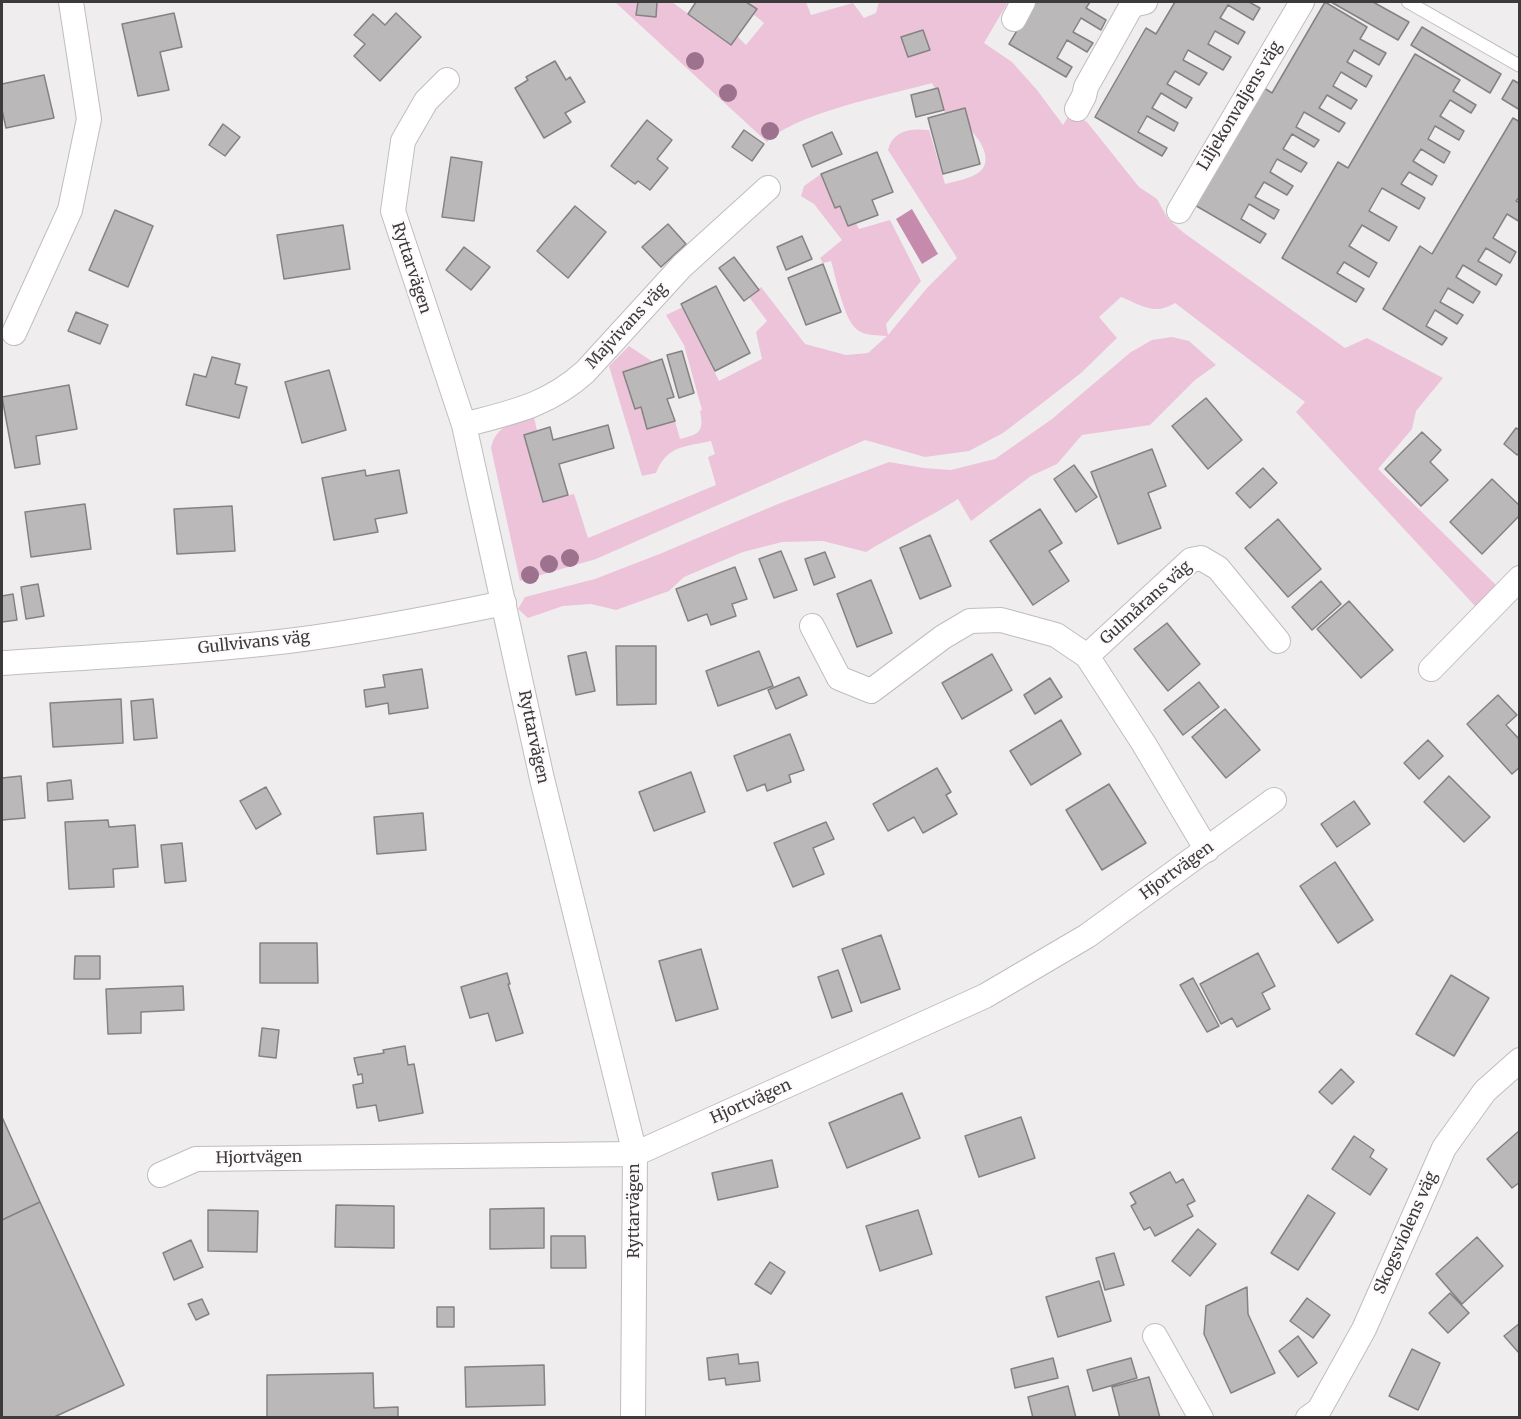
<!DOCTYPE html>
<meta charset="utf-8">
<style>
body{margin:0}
#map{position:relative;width:1521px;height:1419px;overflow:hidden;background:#f0edef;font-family:Merriweather,serif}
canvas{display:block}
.frame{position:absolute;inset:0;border:3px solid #3c3b3b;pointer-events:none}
</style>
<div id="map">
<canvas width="1521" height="1419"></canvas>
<div class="frame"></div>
</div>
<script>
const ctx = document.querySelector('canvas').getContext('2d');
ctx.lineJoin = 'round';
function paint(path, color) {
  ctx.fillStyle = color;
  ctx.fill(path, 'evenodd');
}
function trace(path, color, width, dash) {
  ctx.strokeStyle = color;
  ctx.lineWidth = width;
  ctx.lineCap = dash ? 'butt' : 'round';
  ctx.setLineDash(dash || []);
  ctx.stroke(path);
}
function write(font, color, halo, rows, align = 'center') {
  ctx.font = font + ' Merriweather,serif';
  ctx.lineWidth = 4.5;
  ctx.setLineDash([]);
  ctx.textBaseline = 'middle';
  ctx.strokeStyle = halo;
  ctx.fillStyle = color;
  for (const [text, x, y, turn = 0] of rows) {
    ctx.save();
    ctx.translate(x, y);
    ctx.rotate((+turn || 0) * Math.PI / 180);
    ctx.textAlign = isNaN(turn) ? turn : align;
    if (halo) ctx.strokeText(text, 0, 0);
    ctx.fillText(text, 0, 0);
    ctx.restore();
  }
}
paint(new Path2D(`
 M615,2H672L731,45L737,36L746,45L764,23L753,14L756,9L746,2H806L811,15L853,3L864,18L876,13L879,2H1008L984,43L1012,62L1037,90L1063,125L1071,112L1087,122L1139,187L1157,199L1168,219L1184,233L1345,348L1367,338L1443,378L1416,411L1412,429L1378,469L1496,585L1475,606L1296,412L1305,402L1175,303C1154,316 1141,305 1121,297L1099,317L1117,338L1081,373L1045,401L1003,433L969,451L925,457L865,440L596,559L520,581L491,448C496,425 513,423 534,417L537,431L524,435L543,502L574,494L588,538L716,485L708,457L715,454L711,441C685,447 667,445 656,473L642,476L609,366L629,346L653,362L624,372L635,409L641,407L647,429L675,421L680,439C700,434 704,432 700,411L702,410L684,345L666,315L683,307L719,381L762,359L756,332L767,321L749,297L761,287L805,344L846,355L868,353L887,336C878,335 867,336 859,331C844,323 836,277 831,261L823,263L820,258L842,240L814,204L801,196L804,186L821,174L835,208L840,206L848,226L856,223L859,229L890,220L921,281L886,324L888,335L927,288L957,258L888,150C893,130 911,128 929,130L945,184C969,178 998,174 980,142C978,138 974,135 972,131C968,125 967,115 965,108L945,114L938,88L935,89L932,83C889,95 798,112 767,142Z
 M1172,337L1189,341L1216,365L1195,380L1150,425L1082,435L1057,464L1031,476L971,521L958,499C928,518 897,533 866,552L823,541L782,542L743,552L684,577L669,591L616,610L591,604L563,606L528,618L518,609L525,597L595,579L662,553L778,504L889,462L924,468L951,470L995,459L1052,419L1131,352L1152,340Z`), '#ecc3d9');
paint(new Path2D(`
 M912,209L938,254L922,264L896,219Z`), '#c68aad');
const building = new Path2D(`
 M638,2H657L656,17L636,15Z
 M696,2H746L757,9L731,45L688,14Z
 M1034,2H1090L1086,8L1106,20L1101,30L1081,18L1073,32L1093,43L1087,52L1067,40L1057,58L1072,67L1066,77L1009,44Z
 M1175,2H1249L1260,8L1253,20L1228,5L1220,18L1245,32L1238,44L1215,31L1208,44L1231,57L1223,70L1188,50L1183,60L1207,73L1199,85L1175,71L1167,84L1192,98L1186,108L1161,93L1152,108L1178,123L1174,131L1147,116L1138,132L1167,148L1162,156L1095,117L1146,28L1156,34Z
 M1325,2L1367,27L1360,39L1386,53L1379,65L1354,50L1347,62L1372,76L1366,87L1341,72L1333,86L1357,100L1351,109L1327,95L1319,108L1345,123L1339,132L1304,112L1296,127L1319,140L1314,147L1292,134L1283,149L1307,163L1301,172L1277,159L1270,172L1293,186L1287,195L1264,182L1255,197L1279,210L1274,219L1249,204L1241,219L1266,234L1260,243L1193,204L1261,86L1272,93Z
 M1331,2H1373L1409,22L1398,40Z
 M174,13L182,47L160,52L169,90L138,96L122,24Z
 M396,13L421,37L380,81L354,56L365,44L354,35L373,14L385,25Z
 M1422,27L1501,74L1490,93L1411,45Z
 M923,30L930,50L908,57L901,37Z
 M1415,54L1460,80L1453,91L1476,105L1471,113L1450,100L1440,116L1464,131L1459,140L1435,126L1428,139L1450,152L1444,163L1421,149L1413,161L1437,176L1432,185L1409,172L1401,184L1425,198L1419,209L1382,188L1369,211L1397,227L1389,241L1362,225L1349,246L1377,263L1369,277L1344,262L1337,273L1364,289L1356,302L1282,258L1338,162L1348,168Z
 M555,61L566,80L570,77L585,102L565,113L571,122L544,138L515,88L528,80L526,77Z
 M44,75L54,118L6,128L2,110V84Z
 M1513,80L1520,84V110L1502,99Z
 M938,88L944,110L916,117L911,95Z
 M965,108L980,164L943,174L928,118Z
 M1513,118L1520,122V196L1516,201L1520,203V222L1507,214L1493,238L1516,252L1510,263L1486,248L1478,261L1502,275L1496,285L1463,265L1456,277L1480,292L1473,303L1448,288L1440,302L1463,315L1457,324L1435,310L1426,326L1447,338L1442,345L1383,309L1420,246L1432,254Z
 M647,120L672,140L657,159L668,168L650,190L638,181L635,184L611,166Z
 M223,124L240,137L225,156L209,145Z
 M744,130L764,144L752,161L732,147Z
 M832,132L842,154L812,167L803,145Z
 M877,152L893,192L872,200L878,215L848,226L840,206L835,208L821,174Z
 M451,157L482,162L474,221L442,217Z
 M575,206L606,232L568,278L537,251Z
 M115,210L153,226L128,287L89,270Z
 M668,224L686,244L661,267L642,247Z
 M343,225L350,269L284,279L277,235Z
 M802,236L812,259L786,270L777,247Z
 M464,247L490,267L471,290L446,270Z
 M734,257L759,290L744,301L719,268Z
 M823,264L841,312L806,325L788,278Z
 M716,286L750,353L715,371L681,304Z
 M76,312L108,325L100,344L68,331Z
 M682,351L694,393L679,398L667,355Z
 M212,357L240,364L235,384L247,387L239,418L186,405L194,374L206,377Z
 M662,359L674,397L667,399L675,421L647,429L641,407L635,409L623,372Z
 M329,370L346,430L302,443L285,382Z
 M69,385L77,429L36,436L40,464L15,468L2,397Z
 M1206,398L1242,440L1208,469L1172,426Z
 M608,425L614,448L559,464L568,495L543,502L524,435L550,427L553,440Z
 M1516,428L1520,430V452L1517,455L1504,444Z
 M1422,432L1441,450L1430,462L1448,480L1421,506L1385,469Z
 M1152,449L1166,486L1148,493L1161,528L1118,544L1091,472Z
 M1074,465L1097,497L1076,512L1054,479Z
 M1263,468L1277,483L1250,508L1236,493Z
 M365,470L366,476L399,470L407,513L375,519L378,532L334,540L322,478Z
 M1492,479L1520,506V515L1482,554L1450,522Z
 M85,504L91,549L31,557L25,512Z
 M232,506L235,551L177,554L174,509Z
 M1040,509L1062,543L1049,551L1069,581L1033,605L990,541Z
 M1278,519L1321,569L1288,597L1245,548Z
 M930,535L951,586L920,599L900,548Z
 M781,551L797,590L774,598L759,559Z
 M825,552L835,577L814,585L805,559Z
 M735,567L747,599L732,604L736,616L711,625L707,614L688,621L676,589Z
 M871,580L892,633L857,647L837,594Z
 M1321,581L1341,604L1312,630L1292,607Z
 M38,584L44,616L26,619L21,587Z
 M13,594L17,620L2,622V596Z
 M1349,601L1393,650L1361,678L1317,629Z
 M1167,623L1200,664L1168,691L1134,649Z
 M616,646H656V704L617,705Z
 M759,651L773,686L718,706L706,671Z
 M586,652L595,691L576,695L568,656Z
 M992,654L1012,690L962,719L942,683Z
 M422,669L428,708L389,714L388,703L366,707L364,690L385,687L383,675Z
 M799,677L807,695L776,709L768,690Z
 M1050,678L1062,697L1035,714L1024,695Z
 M1199,682L1219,707L1183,735L1164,710Z
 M1498,695L1517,715L1506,725L1520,740V767L1512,774L1467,724Z
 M121,699L123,743L53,747L50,703Z
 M153,699L157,738L134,740L131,701Z
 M1225,709L1260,750L1226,778L1192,737Z
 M1061,720L1081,754L1031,785L1010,751Z
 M790,734L804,770L789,775L791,782L767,791L765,784L747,791L734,756Z
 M1428,740L1443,756L1419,779L1404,763Z
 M937,768L951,792L946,795L957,814L923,833L914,817L888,831L873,804Z
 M691,772L705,812L654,831L639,792Z
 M21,776L25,818L2,820V778Z
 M1449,776L1490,817L1464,842L1424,802Z
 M71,780L73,799L48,801L47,783Z
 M1109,784L1146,843L1102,870L1066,810Z
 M266,787L281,814L256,829L240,801Z
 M1354,801L1370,824L1337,847L1321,824Z
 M423,813L426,850L377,854L374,817Z
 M108,820L109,827L135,825L138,867L113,869L114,887L69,889L65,822Z
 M826,822L834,839L813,848L824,874L793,887L774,843Z
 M182,843L186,881L165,883L161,845Z
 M1335,862L1373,920L1338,943L1300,886Z
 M881,935L900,989L861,1003L842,949Z
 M260,943H317L318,983H260Z
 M701,949L718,1009L676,1021L659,961Z
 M1258,953L1275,986L1262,993L1270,1009L1237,1027L1232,1018L1221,1024L1200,984Z
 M75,956H100V979H74Z
 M838,970L852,1011L832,1018L818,977Z
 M507,973L510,984H508L523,1033L496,1041L488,1013L470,1018L461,987Z
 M1451,975L1489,998L1454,1056L1416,1034Z
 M1193,978L1219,1026L1207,1032L1180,985Z
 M183,986L184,1010L141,1012V1033L108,1034L106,989Z
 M262,1028L279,1030L276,1058L259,1056Z
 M405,1046L408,1065L414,1064L423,1113L379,1121L376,1105L357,1108L353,1085L363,1083L362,1074L358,1075L354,1058L384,1053L383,1050Z
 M1341,1069L1354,1082L1332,1104L1319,1092Z
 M902,1093L920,1138L847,1168L829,1123Z
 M2,1117L40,1202L2,1220Z
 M1021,1117L1035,1158L979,1177L965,1136Z
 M1520,1130V1182L1512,1188L1487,1159Z
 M1354,1136L1374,1150L1370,1157L1387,1169L1370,1195L1332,1169Z
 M772,1160L778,1187L718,1200L712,1173Z
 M1170,1172L1176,1183L1183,1179L1195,1201L1187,1205L1193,1216L1155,1236L1150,1227L1144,1230L1131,1206L1136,1203L1130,1193Z
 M1308,1195L1335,1213L1298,1270L1271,1253Z
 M40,1202L124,1385L52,1418H2V1220Z
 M336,1205L394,1206V1248L335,1247Z
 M544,1208V1248L490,1249V1209Z
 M208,1210L258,1211L257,1252L208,1251Z
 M918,1210L932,1254L880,1271L866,1226Z
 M1198,1229L1216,1244L1190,1276L1172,1261Z
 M551,1236H585L586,1268H551Z
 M1477,1237L1503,1266L1462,1304L1436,1274Z
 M191,1240L203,1267L174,1280L163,1253Z
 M1114,1253L1124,1285L1105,1290L1096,1258Z
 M770,1262L785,1272L771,1294L755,1284Z
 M1099,1281L1111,1321L1058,1337L1046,1297Z
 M1247,1287L1248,1314L1275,1373L1231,1393L1204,1334L1206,1306Z
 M1450,1293L1469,1313L1448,1333L1429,1313Z
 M1307,1298L1330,1315L1313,1338L1290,1321Z
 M202,1299L209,1314L196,1320L188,1304Z
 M437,1307H454V1327H437Z
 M1520,1323V1353H1519L1504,1336Z
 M1298,1336L1317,1363L1298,1377L1279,1351Z
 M1412,1349L1440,1363L1418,1410L1389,1396Z
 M738,1354L739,1364L758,1362L760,1381L726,1385L725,1378L709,1380L707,1358Z
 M1053,1358L1058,1378L1015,1388L1011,1369Z
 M1131,1358L1137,1378L1093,1391L1087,1370Z
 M544,1365L545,1405L466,1407L465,1367Z
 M373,1373L374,1408L398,1407V1418H267V1375Z
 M1149,1377L1160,1418H1120L1112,1387Z
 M1068,1386L1076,1418H1033L1028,1397Z`);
paint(building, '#bbb8b9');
trace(building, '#858283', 1.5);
const lane = new Path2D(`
 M1408,2L1520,66`);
const street = new Path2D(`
 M1014,19L1023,2
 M447,80L426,101L403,141L393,211L464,425L542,779L635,1154L633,1418
 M1077,109L1084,96L1086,87L1132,5L1145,2
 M1179,211L1302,2
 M14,333L70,210L89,119L71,2
 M464,425C512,412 547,406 585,372L682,266L768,188
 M812,626L839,678L871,691L943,637L970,621L1001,620L1056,635L1087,656L1144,744L1207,850
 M1087,656L1191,560L1201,558L1218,568L1278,641
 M2,663C97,657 193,652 288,641C361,632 432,618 504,603
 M1431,669L1520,578
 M160,1175L196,1159L635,1154L985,996L1087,936L1274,800
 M1155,1336L1201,1418
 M1308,1418L1319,1410L1364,1329L1444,1148L1485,1091L1520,1060`);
trace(lane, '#c0bdbf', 14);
trace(street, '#c0bdbf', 26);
trace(lane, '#fff', 12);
trace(street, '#fff', 24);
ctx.fillStyle = '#9c728f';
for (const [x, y] of [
 [695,61],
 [728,93],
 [770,131],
 [570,558],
 [549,564],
 [530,575]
]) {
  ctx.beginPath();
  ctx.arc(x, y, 9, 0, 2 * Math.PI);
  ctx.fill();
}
write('16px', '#3c3b3b', '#fefafc', [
 ["Liljekonvaljens väg",1240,106,-59],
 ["Ryttarvägen",411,268,72],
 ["Majvivans väg",627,326,-47],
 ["Gulmårans väg",1146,603,-42],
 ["Gullvivans väg",254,643,-6],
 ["Ryttarvägen",533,737,78],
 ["Hjortvägen",1177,871,-36],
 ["Hjortvägen",751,1102,-24],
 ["Hjortvägen",259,1158,-1],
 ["Ryttarvägen",634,1211,-90],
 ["Skogsviolens väg",1406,1233,-66]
]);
</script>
